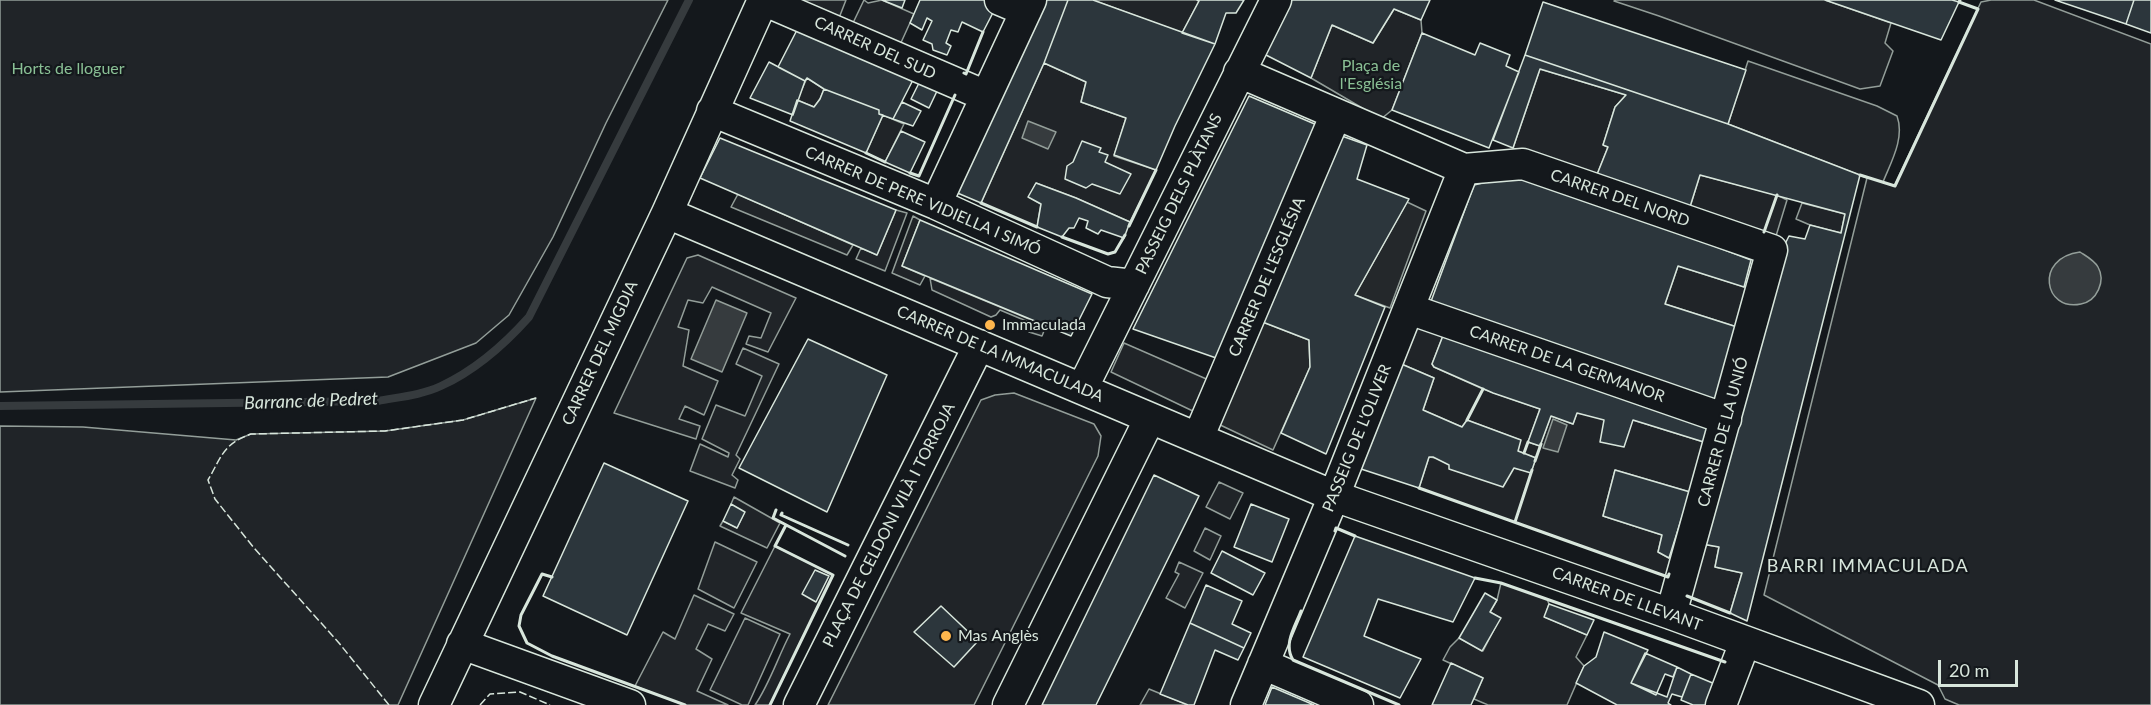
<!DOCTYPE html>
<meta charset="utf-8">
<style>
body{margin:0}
#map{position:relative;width:2151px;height:705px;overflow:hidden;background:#14181c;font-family:Lato,sans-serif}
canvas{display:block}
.scale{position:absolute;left:1938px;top:660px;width:80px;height:27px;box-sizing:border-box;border:3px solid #d8e6dc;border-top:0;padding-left:8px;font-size:18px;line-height:21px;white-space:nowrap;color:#d8e6dc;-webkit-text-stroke:4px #14181c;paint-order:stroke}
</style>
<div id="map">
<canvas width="2151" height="705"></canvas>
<div class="scale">20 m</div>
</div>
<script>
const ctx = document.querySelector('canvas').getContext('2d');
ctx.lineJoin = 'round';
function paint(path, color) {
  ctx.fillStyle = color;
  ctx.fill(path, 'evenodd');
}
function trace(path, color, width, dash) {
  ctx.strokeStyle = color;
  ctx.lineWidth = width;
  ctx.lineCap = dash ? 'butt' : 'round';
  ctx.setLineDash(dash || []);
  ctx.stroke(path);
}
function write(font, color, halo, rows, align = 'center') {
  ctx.font = font + ' Lato,sans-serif';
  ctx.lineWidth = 4.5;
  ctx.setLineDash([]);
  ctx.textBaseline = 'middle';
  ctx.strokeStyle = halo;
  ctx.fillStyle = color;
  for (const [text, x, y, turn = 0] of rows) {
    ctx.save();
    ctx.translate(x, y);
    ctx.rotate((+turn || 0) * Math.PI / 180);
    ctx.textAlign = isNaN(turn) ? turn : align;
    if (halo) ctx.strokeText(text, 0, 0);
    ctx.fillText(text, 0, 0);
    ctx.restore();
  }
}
const green = new Path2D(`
 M0,0H668L606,123L553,237L509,315L476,343L388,377L0,392Z
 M800,0H846L839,18Z
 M864,0L868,3L882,0L914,14L899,47L852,25Z
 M1093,0H1197L1199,1L1182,33Z
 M1615,0H1825L1891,23L1885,43L1893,51L1880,86L1860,89L1659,16L1614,1Z
 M1991,0H2034L2151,44V705H1959L1945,699L1938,685L1764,595L1867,178L1728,124L1748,61L1877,106L1897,116C1905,138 1891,162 1883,182L1894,186L1981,2Z
 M1394,9L1421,20L1422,33L1392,110L1381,119L1311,78L1332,25L1373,43Z
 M1044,63L1086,82L1081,102L1126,118L1114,156L1156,170L1130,222L1076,198L1036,183L1029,197L1041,204L1037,227L981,203Z
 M1540,69L1626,95L1615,107L1603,145L1608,147L1596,177L1513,148Z
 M807,78L824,89L820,99L814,107L797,100Z
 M883,115L904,124L885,162L866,153Z
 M1700,175L1777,195L1787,200L1776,236L1689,210Z
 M738,194L853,245L847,255L731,207Z
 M1802,203L1845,214L1841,233L1810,225L1796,219Z
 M896,210L907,213L885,271L856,259L861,248L877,255Z
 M913,216L920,220L902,266L925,276L920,285L892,273Z
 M698,255L796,298L768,352L746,344L749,336L761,338L771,313L712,287L703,303L688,300L678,327L689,330L683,366L718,381L704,415L685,406L679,419L700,426L696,439L614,413L687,258Z
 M1678,266L1748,288L1737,327L1665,304Z
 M930,278L1046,326L1042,336L1029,332L1031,323L1000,310L996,315L991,317L932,290Z
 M1417,327L1444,333L1432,364L1434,367L1483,389L1540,409L1528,442L1540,446L1551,416L1573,424L1577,413L1633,420L1707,443L1690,492L1615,470L1603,516L1662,535L1658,552L1669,558L1675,541L1678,543L1668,577L1419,488L1429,457L1514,468L1531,472L1536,458L1518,451L1520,440L1467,420L1462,427L1423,410L1434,378L1399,363Z
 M1124,343L1211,381L1197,413L1111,372Z
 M743,348L779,364L736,455L740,459L732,475L738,480L735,488L690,471L700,444L728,457L729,453L702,439L716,405L745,416L762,376L736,364Z
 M1014,393L1094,424L1101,436L1098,456L974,705H828L981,400L995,395Z
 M536,398L398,705H0V426L83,427L236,440L251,434L385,431L463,420Z
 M1219,482L1243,493L1230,519L1206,507Z
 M734,497L780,523L767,548L720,526L723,521L737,528L744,513L731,504Z
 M1205,528L1221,536L1210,560L1194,551Z
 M715,542L757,562L734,608L698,589Z
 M1702,544L1719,547L1715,567L1742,573L1730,613L1687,596Z
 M775,546L833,575L771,703L770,705H755C769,685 778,657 790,634L741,613Z
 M1179,562L1203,573L1185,608L1166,598L1179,574L1175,572Z
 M1501,583L1547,599L1549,604L1545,617L1587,635L1576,657L1584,666L1567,705H1488L1474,699L1483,678L1443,660L1450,647L1459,638L1483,651L1500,618L1490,612L1497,600Z
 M694,595L734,614L725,631L708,624L696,649L712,659L697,691L728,705H684L635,686L663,632L675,639Z
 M745,618L780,634L748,705H742L710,690Z
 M1149,689L1188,705H1140Z`);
paint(green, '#202428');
trace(green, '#939e99', 1.5);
const parking = new Path2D(`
 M1407,202L1426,211L1390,308L1355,295Z
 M1260,321L1309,340L1310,367L1273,450L1216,423Z`);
paint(parking, '#24282b');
trace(parking, '#939e99', 1.5);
const water = new Path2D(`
 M1028,121L1056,132L1048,149L1022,138Z
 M2080,252C2086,256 2094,260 2098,267C2106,281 2097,301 2081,304C2044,312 2034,258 2080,252Z
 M716,300L747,313L722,372L691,359Z
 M1553,419L1567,425L1558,452L1543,448Z`);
paint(water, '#363b3e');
trace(water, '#939e99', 1.5);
trace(new Path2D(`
 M0,406L378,401C399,397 422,395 441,386C476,370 504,345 529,317L689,0`), '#363b3e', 8);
const building = new Path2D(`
 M882,0H905L902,8Z
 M920,0H990L998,3L983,32L962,22L958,32L951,30L946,43L951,46L947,55L933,50L932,44L923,40L932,21L927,18L922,30L910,23Z
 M1034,0H1068L1044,63L981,203L948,189Z
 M1068,0H1093L1215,44L1175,126L1156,170L1114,155L1126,118L1081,102L1086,82L1044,63Z
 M1197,0H1244L1236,13H1226L1215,44L1182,33L1199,1Z
 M1291,0H1430L1421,20L1394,9L1373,43L1332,25L1311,78L1264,54Z
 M1825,0H1952L1959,2L1941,40Z
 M2055,0H2134L2126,24Z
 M2134,0H2151V33L2126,24Z
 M1543,2L1746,70L1728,124L1525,55Z
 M799,26L914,78L893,119L879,114V110L824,89L807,78L805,81L778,67Z
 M1422,33L1475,55L1480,43L1510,55L1506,66L1519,72L1489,148L1392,110Z
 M1525,55L1728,124L1860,175L1747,621L1730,613L1742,573L1715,567L1719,547L1702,544L1757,336L1785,244L1789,236L1805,239L1810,225L1841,233L1845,214L1700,175L1689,210L1596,177L1608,147L1603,145L1615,107L1626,95L1540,69L1513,148L1493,140Z
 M769,62L805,81L793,115L750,98Z
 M920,81L938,89L929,108L911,99Z
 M824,89L879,110V114L883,115L866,153L790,121L797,100L814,107L820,99Z
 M1249,96L1317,125L1219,359L1133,329Z
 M902,102L921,111L913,126L893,119Z
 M901,131L925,142L910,173L885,162Z
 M1339,135L1367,145L1357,179L1409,199L1355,295L1385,307L1326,454L1281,433L1310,367L1309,340L1260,321Z
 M720,138L896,210L877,255L700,178Z
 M1082,141L1101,148L1099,152L1108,155L1105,162L1131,174L1120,194L1092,184L1086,188L1065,179L1067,166L1073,162Z
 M1523,173L1751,260L1744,287L1678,266L1665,304L1737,327L1716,401L1430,304L1474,185Z
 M1036,183L1076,198L1130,222L1124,238L1101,230L1098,234L1086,228L1088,221L1079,218L1074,228H1069L1062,237L1037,227L1041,204L1028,197Z
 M920,220L1092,294L1071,336L902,266Z
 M1444,333L1713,425L1707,443L1633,420L1624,447L1600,442L1604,420L1577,413L1573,424L1551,416L1540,446L1528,442L1540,409L1493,393L1434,367L1432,364Z
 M808,339L887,375L827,512L739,468Z
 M1399,363L1434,378L1423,410L1462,427L1467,420L1521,440L1518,451L1536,458L1531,473L1514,468L1503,487L1449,469V465L1433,457H1429L1419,488L1355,467Z
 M604,463L688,501L627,635L543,596Z
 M1615,470L1690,492L1669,558L1658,552L1662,535L1603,516Z
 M1154,475L1199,496L1096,705H1042Z
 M731,504L745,512L737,528L723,521Z
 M1251,504L1289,519L1272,562L1234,547Z
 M1355,536L1475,578L1453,622L1378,599L1364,636L1421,659L1400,698L1303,657Z
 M1222,551L1265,573L1253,595L1211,573Z
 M815,570L829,576L816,602L802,594Z
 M1206,585L1242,601L1232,624L1251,633L1244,648L1190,623Z
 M1485,593L1497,600L1490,612L1501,618L1482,651L1459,638Z
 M1549,604L1594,620L1587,635L1544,617Z
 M941,606L978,641L954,667L914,632Z
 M1190,623L1244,648L1238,660L1215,650L1194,705H1188L1160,694Z
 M1604,632L1648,650L1631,683L1667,697L1677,667L1691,674L1682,697L1672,694L1668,703L1671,705H1617L1576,683L1584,666L1596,657Z
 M1645,653L1677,667L1673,677L1665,674L1656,695L1631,683Z
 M1451,663L1483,678L1471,705H1432Z
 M1691,674L1715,684L1707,705H1693L1681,700Z
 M1272,687L1314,705H1265Z`);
paint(building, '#2c363c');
trace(building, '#d8e6dc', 1.5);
const minor = new Path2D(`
 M763,0L986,96
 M1000,0L1026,11
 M1239,72L1464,169L1523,164L1772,250L1671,614
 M712,111L936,204L1107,282L1134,285
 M936,204L1031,0
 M667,213L1334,496L1671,614L1919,705
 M1409,309L1726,419
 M1082,389L1276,0
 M1198,438L1336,114
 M462,644L630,705
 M1263,664L1358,705
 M434,705L667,213L763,0
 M799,705L979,345
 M1008,705L1150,418
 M1246,705L1334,496L1464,169
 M1721,705L1745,642`);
trace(minor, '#d8e6dc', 33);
trace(minor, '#14181c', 30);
trace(new Path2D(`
 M389,705L339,643L254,548L215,499L208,480C222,456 223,444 251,434L385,431L463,420L536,398
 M480,705L490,694L520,692L550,705`), '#d8e6dc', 1.5, [8, 3]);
trace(new Path2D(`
 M964,73L966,74L983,32
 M866,153L885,162
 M910,173L919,176L955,95
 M1860,175L1895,186L1978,9L1959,2L1960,0
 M981,203L1037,227
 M1129,226L1156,170
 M1764,232L1777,195
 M1062,237L1108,254L1115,252L1125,235
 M1467,420L1483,389
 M1524,453L1528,442
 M1535,461L1541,444
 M1419,488L1668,577L1669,574
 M776,510L773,518L845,556
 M782,513L781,515L848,545
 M1515,522L1532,470
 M1335,531L1336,528L1355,536
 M552,577L542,574L521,615L519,626L527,643L552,656L685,705
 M1475,578L1501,583L1725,662
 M1687,596L1730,613
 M1301,611C1295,627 1283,644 1293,660L1399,705
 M770,705L833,575L775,546L786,525`), '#d8e6dc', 3);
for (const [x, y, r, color] of [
 [990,325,6,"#ffb74d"],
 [946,636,6,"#ffb74d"]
]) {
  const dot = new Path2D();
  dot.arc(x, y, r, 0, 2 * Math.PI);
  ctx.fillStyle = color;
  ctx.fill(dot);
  trace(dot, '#14181c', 2);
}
write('16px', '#d8e6dc', '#14181c', [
 ["CARRER DEL SUD",875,48,24],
 ["PASSEIG DELS PLÀTANS",1179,194,-64],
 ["CARRER DEL NORD",1620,198,19],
 ["CARRER DE PERE VIDIELLA I SIMÓ",923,201,23],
 ["CARRER DE L'ESGLÉSIA",1267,277,-67],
 ["CARRER DEL MIGDIA",600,353,-65],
 ["CARRER DE LA IMMACULADA",1000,354,23],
 ["CARRER DE LA GERMANOR",1567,364,19],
 ["CARRER DE LA UNIÓ",1723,432,-75],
 ["PASSEIG DE L'OLIVER",1357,438,-68],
 ["PLAÇA DE CELDONI VILÀ I TORROJA",889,525,-63],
 ["CARRER DE LLEVANT",1627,599,20]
]);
write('16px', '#8ac095', '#14181c', [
 ["Plaça de",1371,66],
 ["l'Església",1371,84],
 ["Horts de lloguer",68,69]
]);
write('16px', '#d8e6dc', '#14181c', [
 ["Immaculada",1002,325],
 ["Mas Anglès",958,636]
], 'left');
write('italic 18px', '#d8e6dc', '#14181c', [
 ["Barranc de Pedret",311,401,-2]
]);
ctx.letterSpacing = '1.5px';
write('18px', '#d8e6dc', '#14181c', [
 ["BARRI IMMACULADA",1868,566]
]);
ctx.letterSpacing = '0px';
</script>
